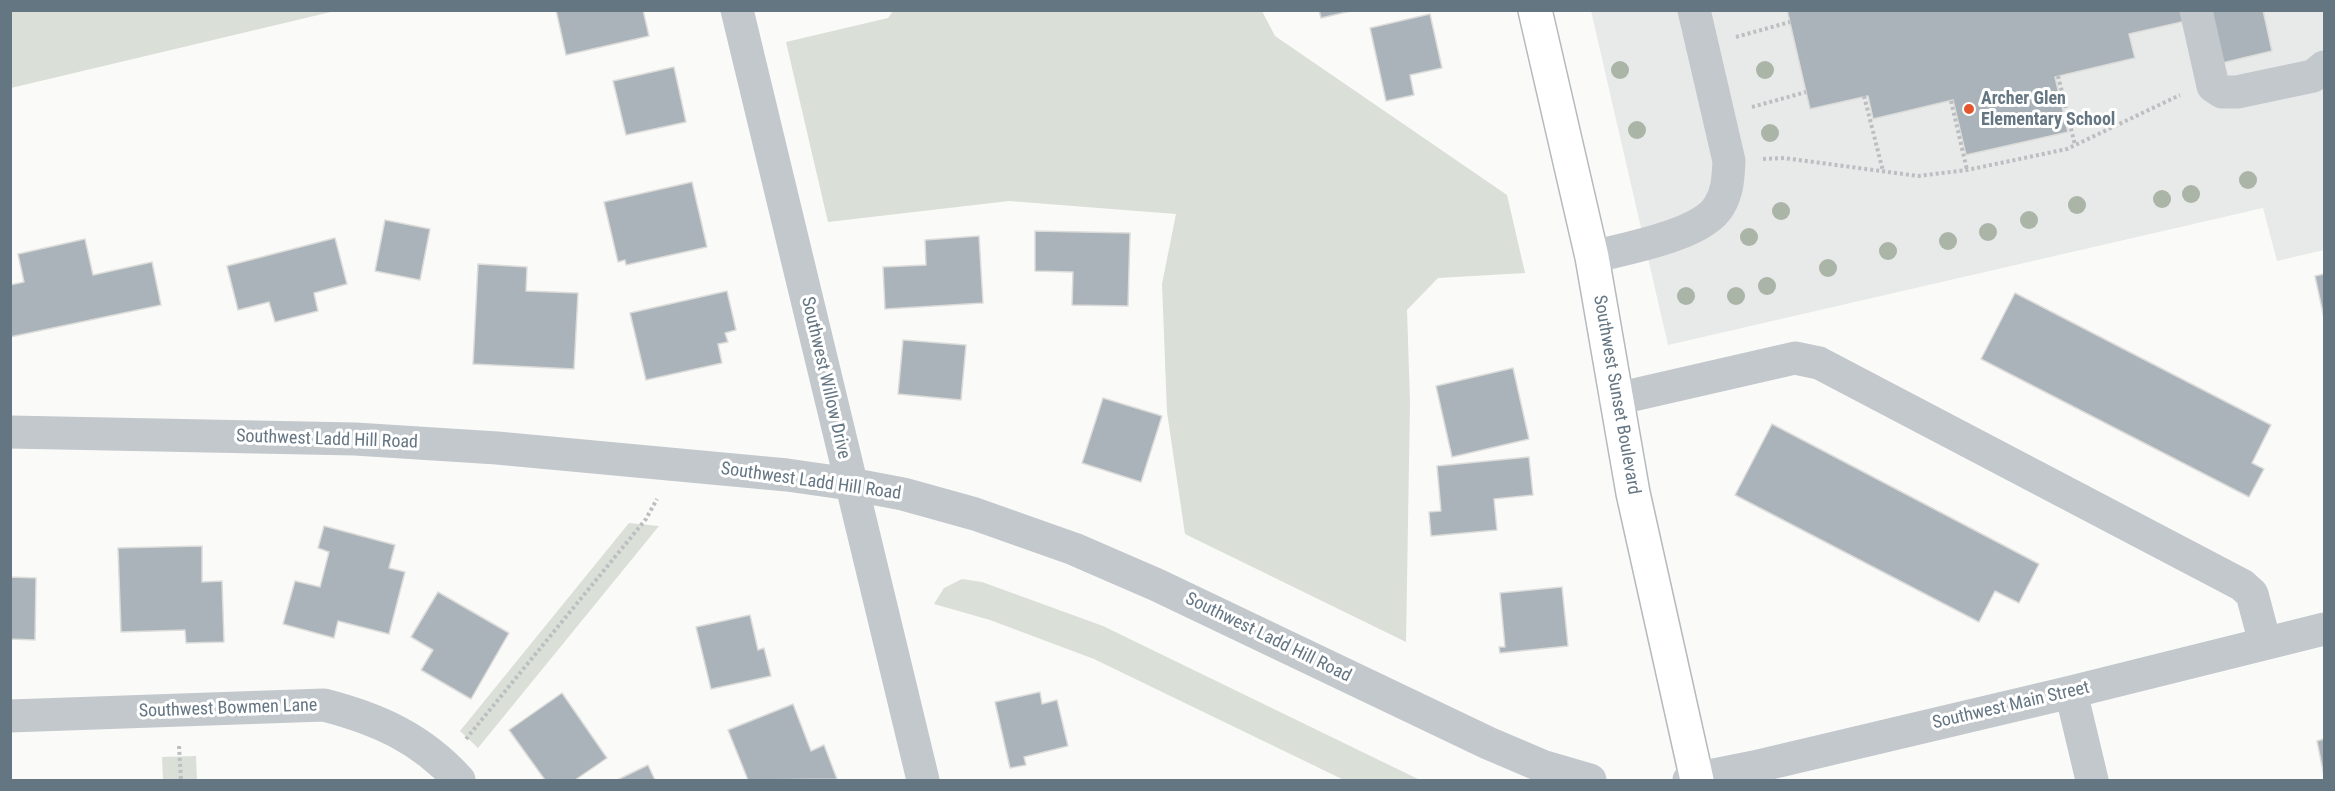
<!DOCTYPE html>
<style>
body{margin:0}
#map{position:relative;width:2335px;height:791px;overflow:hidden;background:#fafaf8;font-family:"Roboto Condensed",sans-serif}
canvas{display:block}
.frame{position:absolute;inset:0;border:12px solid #657683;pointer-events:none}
</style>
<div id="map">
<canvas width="2335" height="791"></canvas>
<div class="frame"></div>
</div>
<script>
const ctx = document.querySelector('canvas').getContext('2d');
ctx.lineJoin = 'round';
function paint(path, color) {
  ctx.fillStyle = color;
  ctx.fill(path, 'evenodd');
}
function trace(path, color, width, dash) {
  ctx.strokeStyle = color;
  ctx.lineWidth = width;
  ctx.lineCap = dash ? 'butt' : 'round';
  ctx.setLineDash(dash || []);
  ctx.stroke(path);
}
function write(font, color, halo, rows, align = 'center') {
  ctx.font = font + ' "Roboto Condensed",sans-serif';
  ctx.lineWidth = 6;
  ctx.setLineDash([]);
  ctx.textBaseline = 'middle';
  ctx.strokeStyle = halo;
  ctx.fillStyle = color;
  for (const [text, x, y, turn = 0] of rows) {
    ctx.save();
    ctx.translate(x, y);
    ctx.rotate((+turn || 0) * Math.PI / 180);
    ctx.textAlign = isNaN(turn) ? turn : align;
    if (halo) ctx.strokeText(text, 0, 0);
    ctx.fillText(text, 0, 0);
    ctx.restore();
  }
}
paint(new Path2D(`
 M1591,11H2324V250L2277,261L2263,208L1668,345Z`), '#e8e9e9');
paint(new Path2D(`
 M11,10H335V11L11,88Z
 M893,11H1262L1275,36L1507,195L1525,273L1438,278L1407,310L1410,402L1406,642L1185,534L1167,412L1162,284L1176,214L1009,201L828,222L786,42L888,18Z
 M629,523L659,526L478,748L460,731Z
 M962,579L982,582L1103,626L1420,780H1344L1094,659L990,620L934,604L944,588Z
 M196,756L197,780H163L162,757Z`), '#dadfd7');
const building = new Path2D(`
 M556,10H643L649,36L566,55Z
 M1319,10H1355L1321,18Z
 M1787,10H2184L2186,21L2129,34L2135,58L2055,77L2068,132L1966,155L1953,100L1873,119L1868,96L1810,109Z
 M2210,10H2263L2272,51L2222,63Z
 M1430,14L1442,68L1410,75L1414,95L1386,101L1370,28Z
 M674,67L686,122L626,135L613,81Z
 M692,182L707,247L626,265L625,260L618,262L604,202Z
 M385,220L430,229L420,280L375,271Z
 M1035,231L1130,233L1128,306L1072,305L1073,272L1035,271Z
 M979,236L983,303L885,309L883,267L926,265L925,240Z
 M335,238L347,284L314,293L318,311L275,322L269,302L238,310L227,266Z
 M85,239L93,275L152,262L161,305L10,337V285L24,282L18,254Z
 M478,264L527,267L526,291L578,293L574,369L473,364Z
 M2324,274V318L2315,276Z
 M727,291L736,330L725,333L728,342L718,344L722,363L646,380L630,313Z
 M2015,293L2271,425L2252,463L2264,469L2249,497L1981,359Z
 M903,340L966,345L961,400L898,394Z
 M1513,368L1529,439L1452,457L1436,386Z
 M1103,398L1162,416L1141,482L1082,463Z
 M1772,424L2039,564L2019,603L1995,591L1979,622L1735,495Z
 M1529,457L1533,495L1494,499L1497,530L1431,536L1429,512L1441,511L1437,466Z
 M324,526L395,545L389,568L405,572L389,634L338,621L334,638L283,624L295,581L320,587L329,552L318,548Z
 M202,546V582L222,581L224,642L186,643L185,630L121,632L118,548Z
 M10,577L36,578L35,640L10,639Z
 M1562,587L1568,646L1500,653L1499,647H1505L1500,593Z
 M438,592L509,633L471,699L421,670L433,650L411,637Z
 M750,615L758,650L764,648L771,676L711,689L696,627Z
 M1040,692L1042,704L1057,700L1068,746L1024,757L1026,765L1010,768L995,702Z
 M562,693L607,758L575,780H545L509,730Z
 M793,704L811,751L824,745L837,779L748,780L728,730Z
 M2324,739V776L2317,741Z
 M648,765L655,780H617Z`);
paint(building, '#aab3b9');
trace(building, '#dcdcda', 1.5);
const major = new Path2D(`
 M1535,10L1592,257L1633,493L1697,780`);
trace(major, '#b5babe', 36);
trace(new Path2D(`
 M1736,37L1790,22
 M2058,76L2075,145
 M1864,96L1883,171
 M1951,101L1967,170
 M1752,107L1806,92
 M1763,159L1784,158L1918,176L1967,170L2067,149L2180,95
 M466,739L646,519L657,499
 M179,746L181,780`), '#bbbfc2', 4, [3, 3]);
trace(new Path2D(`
 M737,10L923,780
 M2196,10L2213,86L2222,92H2237L2313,76L2324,67
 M1592,257C1624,249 1703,235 1719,206C1728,192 1728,177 1729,161L1694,10
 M1616,399L1795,358L1819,363L2242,585L2252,594L2265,643
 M10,432L355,439L497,448L787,475L850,484L903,494L975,514L1074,549L1157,585L1488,743L1542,766L1590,780
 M2071,692L2092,780
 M10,716L324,705C378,719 421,738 459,780
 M1689,780L1754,767L2071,692L2324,629`), '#c3c8cc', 33);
trace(major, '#fff', 33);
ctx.fillStyle = '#aab4a7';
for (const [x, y] of [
 [1620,70],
 [1765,70],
 [1637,130],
 [1770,133],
 [2248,180],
 [2191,194],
 [2162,199],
 [2077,205],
 [1781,211],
 [2029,220],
 [1988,232],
 [1749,237],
 [1948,241],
 [1888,251],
 [1828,268],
 [1767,286],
 [1686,296],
 [1736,296]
]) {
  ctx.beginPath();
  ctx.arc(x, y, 9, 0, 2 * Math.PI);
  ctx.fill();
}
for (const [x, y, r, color] of [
 [1969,109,6,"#e4572e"]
]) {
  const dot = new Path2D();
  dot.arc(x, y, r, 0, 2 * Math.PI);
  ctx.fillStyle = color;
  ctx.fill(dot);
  trace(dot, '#fff', 2);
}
write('bold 18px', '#657683', '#fff', [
 ["Archer Glen",1981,99],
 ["Elementary School",1981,120]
], 'left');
write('18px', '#657683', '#fff', [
 ["Southwest Willow Drive",825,378,77],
 ["Southwest Sunset Boulevard",1616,395,80],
 ["Southwest Ladd Hill Road",327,440,2],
 ["Southwest Ladd Hill Road",811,482,8],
 ["Southwest Ladd Hill Road",1268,638,26],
 ["Southwest Main Street",2011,706,-13],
 ["Southwest Bowmen Lane",228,709,-2]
]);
</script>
